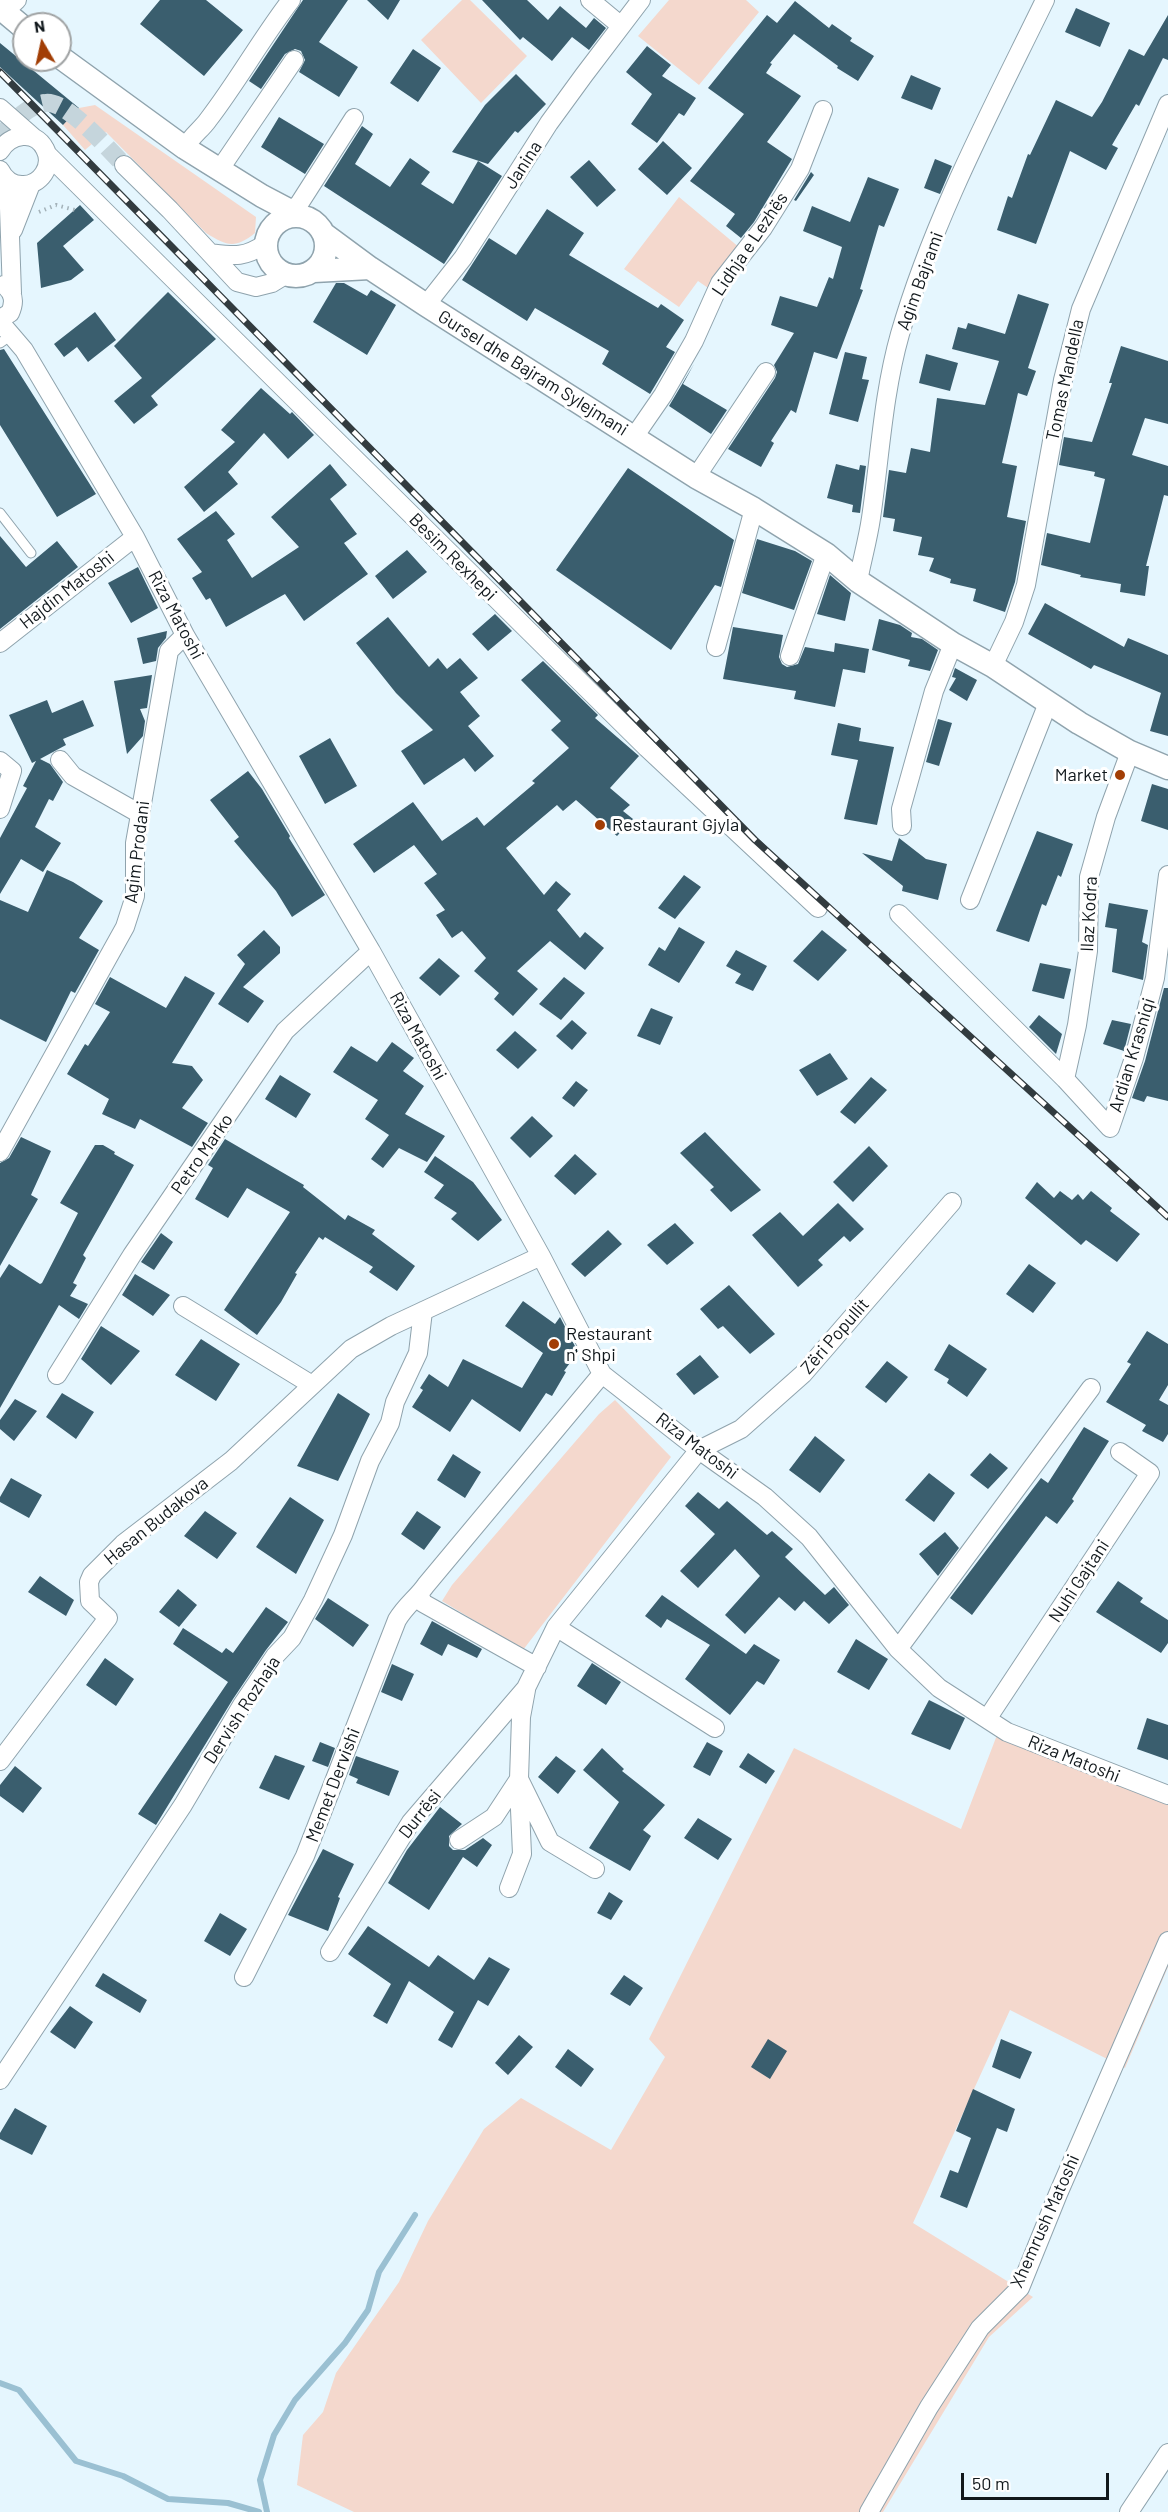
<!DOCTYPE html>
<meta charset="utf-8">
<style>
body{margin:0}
#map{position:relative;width:1168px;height:2512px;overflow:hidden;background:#e5f6fe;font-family:Barlow,sans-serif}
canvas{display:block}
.north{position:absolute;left:12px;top:12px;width:60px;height:60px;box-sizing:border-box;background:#fff;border:2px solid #a0a3a4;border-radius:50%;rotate:351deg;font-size:16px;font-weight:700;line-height:24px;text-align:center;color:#11181c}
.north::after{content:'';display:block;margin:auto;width:21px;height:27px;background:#a23e05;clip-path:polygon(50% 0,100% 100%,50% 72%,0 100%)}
.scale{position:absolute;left:961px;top:2473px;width:148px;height:27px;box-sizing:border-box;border:3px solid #11181c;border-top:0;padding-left:8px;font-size:18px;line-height:21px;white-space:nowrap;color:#11181c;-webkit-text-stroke:4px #fff;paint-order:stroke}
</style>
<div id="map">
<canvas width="1168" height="2512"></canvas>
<div class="north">N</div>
<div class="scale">50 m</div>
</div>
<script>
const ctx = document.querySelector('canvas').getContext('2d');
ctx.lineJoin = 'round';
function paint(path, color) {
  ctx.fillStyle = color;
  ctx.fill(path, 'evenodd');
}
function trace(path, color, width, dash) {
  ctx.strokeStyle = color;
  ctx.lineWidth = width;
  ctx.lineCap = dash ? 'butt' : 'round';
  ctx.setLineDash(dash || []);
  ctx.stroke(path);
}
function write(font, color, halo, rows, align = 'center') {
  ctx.font = font + ' Barlow,sans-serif';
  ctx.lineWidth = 6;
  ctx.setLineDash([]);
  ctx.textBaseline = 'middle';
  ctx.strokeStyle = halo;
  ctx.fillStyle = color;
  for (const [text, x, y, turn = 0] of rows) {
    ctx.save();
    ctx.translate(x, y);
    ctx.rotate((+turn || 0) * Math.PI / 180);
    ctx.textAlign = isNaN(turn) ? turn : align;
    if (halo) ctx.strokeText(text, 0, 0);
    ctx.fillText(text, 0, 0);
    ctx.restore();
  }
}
paint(new Path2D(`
 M462,0H470L527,56L481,103L421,40Z
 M669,0H746L759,12L699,85L638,36Z
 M95,105L256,217L255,233C235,249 227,246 206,233L106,132L85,150L63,125L79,108Z
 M679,197L740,248L711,290L698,281L679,307L624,269Z
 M615,1400L671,1457L523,1650L442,1601L452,1585L599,1414Z
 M997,1735L1168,1805V1967L1125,2068L1010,2010L913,2223L1033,2297L989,2337L883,2512H354L297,2485L303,2435L323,2412L336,2373L399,2282L428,2221L484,2129L521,2098L611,2150L665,2057L649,2039L794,1748L961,1829Z`), '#f4d8cd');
trace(new Path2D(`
 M0,2383L19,2390L76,2461L123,2476L168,2499L228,2503L259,2512
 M267,2512L260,2480L274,2435L295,2400L345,2343L368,2310L379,2272L415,2215`), '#9ac0d2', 6);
paint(new Path2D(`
 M160,0H206L243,30L204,76L140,24Z
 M303,0H348L319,42L358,67L339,97L299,72L305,60L301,51L295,49L285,54L261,89L249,81Z
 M367,0H400L388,20Z
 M482,0H527L548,20L560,6L586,28L594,18L606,28L589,50L572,37L552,61L523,37L520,40Z
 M795,1L829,28L832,24L852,38L850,41L874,56L858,81L837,68L838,66L794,34L770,63L772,64L766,73L801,96L767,142L792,159L754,222L741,238L726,226L735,214L690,181L744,114L708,88L767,15L777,23Z
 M1076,8L1110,23L1100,47L1065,32Z
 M1168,15V60L1163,58L1139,106L1136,104L1112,145L1118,148L1106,170L1070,151L1036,244L997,230L1008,196L1012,198L1028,154L1030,155L1056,100L1092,117L1102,102L1129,49L1144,56Z
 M0,43L79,108L63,125L0,67Z
 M647,46L671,65L662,76L696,98L684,116L679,113L657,143L631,124L652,94L626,72Z
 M413,49L441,68L418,102L390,83Z
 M516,74L546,104L518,133L515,131L488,164L452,152L485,105Z
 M911,75L941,88L932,110L901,98Z
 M279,117L324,144L305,174L261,147Z
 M362,126L373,134L355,164L390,187L410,158L430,172L421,184L453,204L478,161L502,176L444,264L324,186Z
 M663,141L692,168L667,195L638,169Z
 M935,159L952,166L940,194L924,188Z
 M589,160L616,190L597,207L570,177Z
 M811,172L814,175L796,201L794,200Z
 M868,177L899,189L884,227L879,225L860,289L863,290L837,359L814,352L796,413L791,410L771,441L774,443L761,467L728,449L775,378L777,372L774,365L794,333L771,325L780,296L817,307L829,277L833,279L842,247L803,231L812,206L850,222Z
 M80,205L94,220L63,246L84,270L71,280L41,288L37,243Z
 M547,209L584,233L569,255L658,308L661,304L684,320L666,347L675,352L650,394L602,364L609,351L535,308L527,321L462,280L489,238L516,255Z
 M336,283H344L367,296L371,290L396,305L367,355L313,322Z
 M168,292L216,339L151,396L158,405L134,424L114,401L142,378L114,346Z
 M1018,294L1049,304L1028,368L1036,371L1027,396L1018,393L1002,463L1017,466L1007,517L1026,521L1015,582L1005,612L973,601L976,589L950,583L951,579L929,571L934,558L918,555L922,537L893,531L895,519L883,517L889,470L906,473L911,448L930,452L937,398L985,405L999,361L952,349L958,327L966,329L968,323L1005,334Z
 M95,312L116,340L88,362L77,347L64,357L54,344Z
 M1121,346L1168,361V424L1145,418L1132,455L1168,466V496L1164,495L1146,566H1149L1145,596L1120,592L1121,584L1080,577L1081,575L1041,565L1047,533L1090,543L1105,479L1094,476L1095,472L1059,465L1064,437L1092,442L1112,383H1109Z
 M4,349L96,494L57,517L0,425V350Z
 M845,352L867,357L862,379L869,380L858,422L829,414Z
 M926,354L958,363L950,391L919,383Z
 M694,364L683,384L727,410L711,434L669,406Z
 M261,388L290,414L292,412L314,435L288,459L264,433L228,472L238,484L204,512L184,487L235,442L221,430Z
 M330,464L347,485L330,499L357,534L344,543L368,574L304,621L285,594L226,627L210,598L206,600L192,578L202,572L177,539L216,511L235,534L227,540L252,578L299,547L271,517Z
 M836,464L859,470L860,465L866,466L860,513L852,512L853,505L827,498Z
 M628,468L734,540L721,587L715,585L671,650L556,570Z
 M0,536L26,567L57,541L78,567L0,629Z
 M757,539L795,551L812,561L794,610L742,593Z
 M407,550L427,572L393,599L375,576Z
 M138,567L158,608L131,623L108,583Z
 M830,575L851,593L845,621L817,614Z
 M1045,603L1124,647L1128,638L1168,655V736L1150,731L1161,693L1094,665L1091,669L1028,634Z
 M495,614L512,631L488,651L472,634Z
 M388,617L429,667L438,658L447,669L460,658L478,678L460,692L480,716L468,726L494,756L475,772L464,758L424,785L401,751L433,730L396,693L356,643Z
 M879,619L900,625L912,633L911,637L922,639L938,650L930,671L908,666L910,660L872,650Z
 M733,627L783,635L779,657L782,664L787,667L798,664L805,647L834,652L835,643L869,649L865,673L843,669L835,707L794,699L796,691L723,679Z
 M167,631L166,638L158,648L156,661L143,664L137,638Z
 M543,661L598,715L595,718L639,756L610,788L630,805L623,811L633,819L617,836L576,800L563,811L557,805L506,848L544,895L556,881L571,894L557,910L580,938L585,932L604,948L585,970L550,941L517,971L538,989L513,1016L494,999L499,993L474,971L486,958L462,931L452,938L436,915L445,910L424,883L437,874L414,845L374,873L353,844L413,802L442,841L477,817L484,826L535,783L532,781L569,748L551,730L561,721L521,680Z
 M955,668L977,680L967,701L949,690L956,678L952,677Z
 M152,675L147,708L140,709L145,721L143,736L127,754L114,681Z
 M47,700L52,713L83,700L94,726L63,739L66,745L40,759L50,764L63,782L53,801L49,799L35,827L61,843L43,872L21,859L0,894V838L27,788L23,786L36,761L32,763L9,715Z
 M938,719L952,723L939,766L926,762Z
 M838,723L861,728L859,741L894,747L877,825L844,819L858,760L831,755Z
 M330,738L357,786L325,804L299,756Z
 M248,771L262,789L290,836L289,838L325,895L292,917L276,891L234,841L239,837L210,800Z
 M1152,784L1168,789V830L1141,821Z
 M1037,831L1073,844L1061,877L1058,875L1046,906L1042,904L1029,942L996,931Z
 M899,838L926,859L947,864L938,900L902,891L903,886L862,853L892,861Z
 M47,870L73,882L103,901L79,938L99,950L75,993L71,991L46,1042L0,1019V900L28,912Z
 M684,875L701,887L675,919L658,908Z
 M1109,903L1148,910L1142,942L1148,945L1143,980L1112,972L1117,929L1105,927Z
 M679,927L705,942L679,983L648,965L659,947L665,951Z
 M264,930L280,947V953L243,987L264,1001L248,1023L218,1004L245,964L237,955Z
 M822,930L847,950L818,981L793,961Z
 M736,950L767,966L753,991L735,983L741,974L726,966Z
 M439,958L460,976L440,996L419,978Z
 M1040,963L1071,969L1064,999L1032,991Z
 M185,976L215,993L172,1063L192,1066L203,1080L182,1108L208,1123L192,1147L140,1119L135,1129L102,1114L109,1099L67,1074L85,1044L88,1046L110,1012L95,1004L110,977L166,1008Z
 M564,977L585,993L561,1020L539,1004Z
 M1164,988H1168V1101L1147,1096L1144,1102L1132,1098L1145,1061Z
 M651,1008L673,1017L660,1045L637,1036Z
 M1039,1015L1062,1034L1056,1054L1029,1027Z
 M572,1020L587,1033L572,1050L556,1036Z
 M1112,1020L1131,1024L1124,1051L1103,1044Z
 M515,1031L537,1050L518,1069L496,1050Z
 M392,1042L414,1058L403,1071L424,1086L405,1114L445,1136L427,1162L399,1148L383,1168L371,1159L389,1135L365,1119L378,1100L333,1072L351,1046L377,1062Z
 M830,1053L848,1079L817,1096L799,1070Z
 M280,1075L311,1094L296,1118L265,1099Z
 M871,1077L887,1090L855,1124L840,1112Z
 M576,1081L588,1090L574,1107L562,1098Z
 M532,1116L553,1136L530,1158L510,1138Z
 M705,1132L761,1190L731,1212L710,1190L714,1187L680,1153Z
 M21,1137L51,1151L31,1195L38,1199L0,1266V1163L9,1158Z
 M225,1139L304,1185L303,1187L345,1220L348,1215L375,1230L372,1234L415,1266L397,1291L369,1272L373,1267L325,1237L323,1240L319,1237L295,1273L297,1274L281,1302L257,1335L224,1310L290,1212L247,1188L228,1218L195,1199L213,1168L208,1165Z
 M95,1145H103L115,1152L114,1154L134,1165L83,1255L86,1258L73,1283L77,1285L70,1296L88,1304L79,1319L59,1305L0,1408V1278L9,1264L40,1284L42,1283L78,1213L60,1203Z
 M869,1146L888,1166L853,1202L833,1182Z
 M575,1154L597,1174L575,1195L554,1176Z
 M435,1156L473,1182L502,1220L478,1241L451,1219L457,1213L434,1198L444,1185L424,1172Z
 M1037,1182L1054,1198L1060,1191L1072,1200L1078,1194L1083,1200L1091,1191L1112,1208L1110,1211L1140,1234L1117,1262L1086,1240L1081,1245L1025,1198Z
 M838,1203L864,1229L850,1242L844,1236L818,1260L823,1265L798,1287L752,1235L780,1212L803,1236Z
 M675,1223L694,1243L667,1265L647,1245Z
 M608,1230L622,1244L585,1277L571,1264Z
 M161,1233L173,1242L154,1270L141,1262Z
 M1029,1264L1056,1283L1033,1313L1006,1294Z
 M135,1274L170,1295L153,1316L122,1295Z
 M729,1285L775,1334L750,1354L723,1326L718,1329L700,1309Z
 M523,1301L555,1324L560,1317L578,1352L564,1371L566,1372L552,1396L546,1393L520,1432L472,1399L450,1432L412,1407L423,1390L420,1388L429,1374L448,1387L463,1359L522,1388L543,1353L505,1326Z
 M101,1326L140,1351L111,1385L81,1359Z
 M1147,1331L1168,1344V1385L1159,1400L1168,1405V1434L1163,1442L1142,1431L1146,1425L1106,1402L1131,1364L1127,1362Z
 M201,1339L240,1364L216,1401L175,1375Z
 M949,1344L987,1369L967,1397L947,1383L949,1379L934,1370Z
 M700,1355L719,1377L694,1395L676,1374Z
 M887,1361L908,1377L886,1403L865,1387Z
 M62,1393L94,1412L76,1439L46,1417Z
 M338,1393L370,1414L338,1481L297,1466Z
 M15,1399L37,1411L14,1441L0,1429V1420Z
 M1084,1427L1109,1441L1072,1499L1074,1501L1057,1524L1046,1516L972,1615L950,1598L1041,1478L1048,1483Z
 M815,1436L845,1460L820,1493L789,1470Z
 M990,1453L1008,1468L988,1489L970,1475Z
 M453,1454L481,1472L465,1498L437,1480Z
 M929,1473L955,1493L934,1522L905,1500Z
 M11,1478L42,1495L29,1518L0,1502V1497Z
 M698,1492L719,1509L727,1501L767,1535L772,1531L793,1549L785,1557L825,1595L834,1587L849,1605L829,1624L804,1601L795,1611L779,1597L745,1634L725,1615L760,1576L735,1549L698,1588L680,1571L715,1534L685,1506Z
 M290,1497L324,1520L296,1574L256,1547Z
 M205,1511L237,1533L217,1559L184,1536Z
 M417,1511L441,1527L424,1550L401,1534Z
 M945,1532L959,1548L938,1576L919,1554Z
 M40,1576L74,1600L66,1616L28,1592Z
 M1118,1581L1143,1598L1140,1602L1168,1620V1643L1161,1653L1096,1612Z
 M178,1589L197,1605L179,1627L159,1612Z
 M662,1595L746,1654L754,1644L780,1660L764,1685L757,1681L730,1715L685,1679L710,1645L667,1619L661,1628L645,1616Z
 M328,1598L369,1625L353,1647L315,1619Z
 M266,1607L288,1622L266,1650L233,1699L156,1825L138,1814L228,1682L173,1644L183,1628L222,1653L226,1648L233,1653Z
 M432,1621L482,1649L477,1658L448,1644L442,1656L420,1644Z
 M856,1639L888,1659L869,1690L837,1672Z
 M105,1658L134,1679L116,1706L86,1685Z
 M592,1663L621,1682L606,1705L577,1686Z
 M392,1664L414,1674L402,1701L381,1692Z
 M929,1700L965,1718L950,1750L911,1734Z
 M1147,1718L1168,1725V1760L1137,1749Z
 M320,1742L335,1748L328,1767L312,1761Z
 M707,1742L723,1751L710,1776L693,1767Z
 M602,1748L624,1769L622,1771L665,1805L643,1830L651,1836L630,1871L589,1848L619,1802L583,1770Z
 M748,1753L775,1771L766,1784L739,1767Z
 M275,1755L305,1766L289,1800L259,1788Z
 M356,1756L399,1771L389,1796L356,1783L358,1779L349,1775Z
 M556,1756L576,1771L558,1794L538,1777Z
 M15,1766L42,1788L23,1813L0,1796V1785Z
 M440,1807L462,1824L449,1836V1846L453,1850H465L483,1838L492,1845L477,1867L463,1857L429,1910L388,1883L407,1850Z
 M698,1818L732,1839L718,1860L684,1838Z
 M323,1849L354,1864L338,1897L340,1898L328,1931L288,1915Z
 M609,1892L623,1901L611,1920L597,1913Z
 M220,1913L247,1929L230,1956L204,1941Z
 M368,1926L429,1967L438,1955L474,1980L489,1957L510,1969L488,2006L478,2000L452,2048L438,2040L454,2012L409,1981L387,2024L373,2016L391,1984L348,1954Z
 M103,1973L147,2000L140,2013L95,1986Z
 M624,1975L643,1988L630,2006L610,1994Z
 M70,2006L93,2022L75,2049L50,2032Z
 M519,2035L533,2047L508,2075L495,2063Z
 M768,2039L787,2051L770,2079L751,2067Z
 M1001,2039L1032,2052L1020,2079L992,2067Z
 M568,2049L594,2069L581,2087L555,2067Z
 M973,2089L1015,2109L1007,2132L997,2128L967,2208L940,2197L950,2170L958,2173L971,2138L956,2131Z
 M15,2108L47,2126L32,2155L0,2139V2133Z`), '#3a5e6e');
trace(new Path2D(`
 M0,136C13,123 26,106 45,103C66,99 109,150 124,165`), '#c5d5dc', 18, [18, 9]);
const service = new Path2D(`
 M0,343L10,336
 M0,513L31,553`);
const minor = new Path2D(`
 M590,0L620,25
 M4,12L17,0
 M0,108L33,137
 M185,148C191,136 201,130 208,120C238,81 261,39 291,0
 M0,151C10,134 35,129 45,149C54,166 40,186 22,185C12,185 4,178 0,170
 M47,154L647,748L818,908
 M124,165L170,210L237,282L256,287L272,283L285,275
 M220,169L294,60
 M8,180L12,293
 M290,212L299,204L354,118
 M13,230L31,184
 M210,253C234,256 244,258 265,244
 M426,305L463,258L549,123L584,75L641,0
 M0,319L10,313C15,302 14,293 4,285
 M0,322L24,350L135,537L185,635L371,951L541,1256L602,1374L699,1450L765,1497L809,1537L898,1649L939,1688L1007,1732L1168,1795
 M634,437L663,395L694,341L720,283L763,228L800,169L823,110
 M696,477L766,372
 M858,581C862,560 868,539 871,518C880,457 883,394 900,334C933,219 993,107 1045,0
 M0,643L135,537
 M716,647L754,509
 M790,656L826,554
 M993,666L1014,622L1026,585L1063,380L1081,309L1168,104
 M1130,752L1106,817L1089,877L1088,951L1077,1025L1065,1079L1110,1128L1134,1058L1155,978L1168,875
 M60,760L73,776L140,814
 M0,761L12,771L0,809
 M902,826L901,809L934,691L953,644
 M970,900L1048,703
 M899,914L1065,1079
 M0,1152L125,927L135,896V843L169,651L185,635
 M183,1306L312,1385
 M57,1375L132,1255L285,1031L371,951
 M420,1596L423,1603L537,1667
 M556,1627L715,1728
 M898,1649L1091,1388
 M526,1690L521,1717L519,1779L550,1842L595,1869
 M987,1719L1150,1473L1120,1452
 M0,1761L108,1618L90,1601L89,1582L92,1575L123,1544L231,1461L351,1349L391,1326L541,1256
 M459,1840L494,1817L519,1779
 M509,1888L522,1854L519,1787
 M330,1952L411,1822L526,1688L556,1627L699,1450L741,1429L803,1374L952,1202
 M244,1977L305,1856L397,1620C406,1605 417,1598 426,1585L602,1374
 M0,2080L183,1805L242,1705L275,1656L292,1638L313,1600L343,1535L370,1461L390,1423L395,1402L418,1353L423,1311
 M869,2512L929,2407L980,2328L1020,2288L1058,2194L1168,1941
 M1129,2512L1168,2453`);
const tertiary = new Path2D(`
 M0,8L24,28
 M60,57L185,148L262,196L300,216
 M266 246a30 30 0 1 1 60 0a30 30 0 1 1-60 0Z
 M324,234L370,268L426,305L696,477L754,509L826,554L858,581L953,644L993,666L1079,723L1130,752L1168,768
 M314,271L370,268`);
trace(service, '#8fa3ad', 11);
trace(minor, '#8fa3ad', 20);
trace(tertiary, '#8fa3ad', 25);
trace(new Path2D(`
 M39,212L56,205L75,210`), '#a4b2b9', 4, [1.5, 4.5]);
trace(service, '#fff', 9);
trace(minor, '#fff', 18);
trace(tertiary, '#fff', 22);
const rail = new Path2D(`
 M0,72L755,840L1168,1217`);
trace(rail, '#323b3f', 7);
trace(rail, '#fff', 4.5, [14]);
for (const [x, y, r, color] of [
 [1120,775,6,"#a23e05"],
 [600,825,6,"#a23e05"],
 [554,1344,6,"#a23e05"]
]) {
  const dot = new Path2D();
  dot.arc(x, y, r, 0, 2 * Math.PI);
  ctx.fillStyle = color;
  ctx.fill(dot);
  trace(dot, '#fff', 2);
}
write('18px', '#11181c', '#fff', [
 ["Janina",523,165,-57],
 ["Lidhja e Lezhës",750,244,-56],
 ["Agim Bajrami",920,281,-70],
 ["Gursel dhe Bajram Sylejmani",533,373,32],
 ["Tomas Mandella",1065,380,-78],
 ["Besim Rexhepi",453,557,45],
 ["Hajdin Matoshi",67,590,-38],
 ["Riza Matoshi",176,615,62],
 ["Agim Prodani",137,852,-83],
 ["Ilaz Kodra",1089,914,-87],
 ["Riza Matoshi",418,1036,61],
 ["Ardian Krasniqi",1132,1055,-73],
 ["Petro Marko",202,1154,-55],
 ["Zëri Popullit",835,1336,-49],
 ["Riza Matoshi",697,1446,37],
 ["Hasan Budakova",156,1521,-39],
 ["Nuhi Gajtani",1079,1581,-57],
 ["Dervish Rozhaja",242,1710,-57],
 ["Riza Matoshi",1074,1759,22],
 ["Memet Dervishi",333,1785,-69],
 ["Durrësi",420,1814,-52],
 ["Xhemrush Matoshi",1045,2221,-66]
]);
write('18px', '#11181c', '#fff', [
 ["Market",1108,775,"right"],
 ["Restaurant Gjyla",612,825],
 ["Restaurant",566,1334],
 ["n' Shpi",566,1355]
], 'left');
</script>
